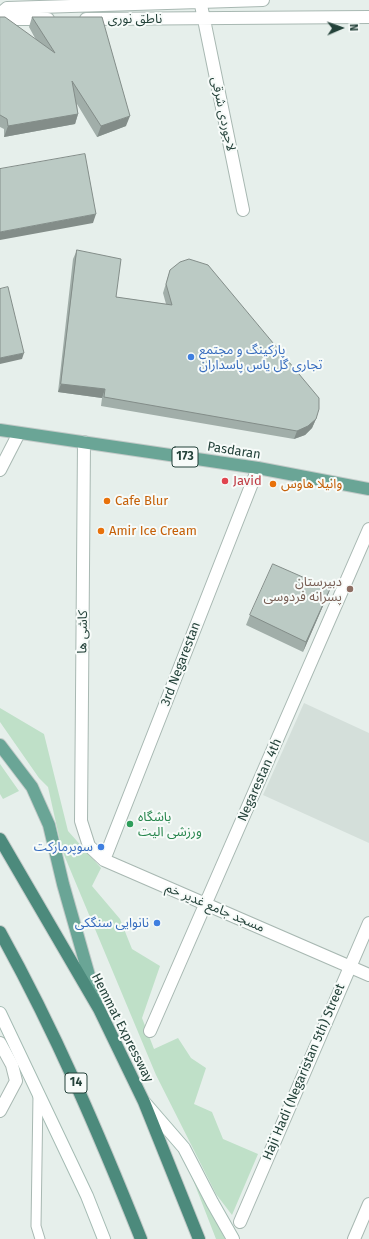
<!DOCTYPE html>
<meta charset="utf-8">
<style>
body{margin:0}
#map{position:relative;width:369px;height:1239px;overflow:hidden;background:#e6efeb;font-family:"Fira Sans",sans-serif}
canvas{display:block}
.north{position:absolute;left:321px;top:8px;width:40px;height:40px;-webkit-text-stroke:3px #f7fbf9;paint-order:stroke;rotate:88deg;font-size:11px;font-weight:700;line-height:16px;text-align:center;color:#24423a}
.north::after{content:'';display:block;margin:auto;width:14px;height:18px;background:#24423a;clip-path:polygon(50% 0,100% 100%,50% 72%,0 100%)}
</style>
<div id="map">
<canvas width="369" height="1239"></canvas>
<div class="north">N</div>
</div>
<script>
const ctx = document.querySelector('canvas').getContext('2d');
ctx.lineJoin = 'round';
function paint(path, color) {
  ctx.fillStyle = color;
  ctx.fill(path, 'evenodd');
}
function trace(path, color, width, dash) {
  ctx.strokeStyle = color;
  ctx.lineWidth = width;
  ctx.lineCap = dash ? 'butt' : 'round';
  ctx.setLineDash(dash || []);
  ctx.stroke(path);
}
function write(font, color, halo, rows, align = 'center') {
  ctx.font = font + ' "Fira Sans","Noto Sans Arabic",sans-serif';
  ctx.lineWidth = 4;
  ctx.setLineDash([]);
  ctx.textBaseline = 'middle';
  ctx.strokeStyle = halo;
  ctx.fillStyle = color;
  for (const [text, x, y, turn = 0] of rows) {
    ctx.save();
    ctx.translate(x, y);
    ctx.rotate((+turn || 0) * Math.PI / 180);
    ctx.textAlign = isNaN(turn) ? turn : align;
    if (halo) ctx.strokeText(text, 0, 0);
    ctx.fillText(text, 0, 0);
    ctx.restore();
  }
}
paint(new Path2D(`
 M304,703L369,733V843L263,795Z`), '#d4dfda');
paint(new Path2D(`
 M0,708L44,734L68,831L101,868L92,886L120,919L132,949L160,966L142,1018L154,1049L178,1038L191,1058L206,1068L194,1104L212,1112L223,1139L258,1154L232,1215L216,1194L156,1075L62,850L48,787L39,778L0,722Z
 M0,764L19,791L3,799L0,794Z
 M188,1167L225,1239H216Z`), '#bfe0c8');
const service = new Path2D(`
 M38,1095L36,1226L40,1239`);
const minor = new Path2D(`
 M200,0L243,210
 M48,19H5L2,16V12L7,8L263,0
 M86,19L369,17
 M84,442L81,821L89,846L104,860L369,975
 M0,470L19,433
 M104,860L258,468
 M150,1031L369,529
 M0,1043L12,1065L16,1081L0,1111
 M240,1222L369,923
 M354,1239L369,1204`);
const secondary = new Path2D(`
 M0,1013L87,1196L104,1239
 M145,1103L184,1148L212,1202L233,1239`);
const primary = new Path2D(`
 M0,430L258,468L369,489
 M0,745L32,787L49,825L63,884L96,1000`);
const trunk = new Path2D(`
 M0,839L99,1009L144,1102L199,1239
 M0,932C55,1031 99,1134 141,1239`);
trace(service, '#a8b8b2', 11);
trace(minor, '#a8b8b2', 14);
trace(secondary, '#a4bbb3', 14);
trace(primary, '#c2cac8', 14);
trace(trunk, '#c2cac8', 14);
trace(service, '#fff', 9);
trace(minor, '#fff', 12);
trace(secondary, '#fff', 12);
trace(primary, '#6aa596', 12);
trace(trunk, '#4c8a7c', 12);
paint(new Path2D(`
 M0,17L36,40L29,27L32,17L126,126L97,137L77,104L78,114L75,124L4,137V129L0,127Z
 M77,250L116,297L166,304L163,293L170,270L316,419L312,428L305,435L294,439L101,406L102,398L58,392L73,259Z
 M330,589L326,599L303,652L246,625L250,615Z`), '#a1aea9');
paint(new Path2D(`
 M78,114L75,124L4,137L8,126Z
 M130,116L126,126L97,137L101,126Z
 M96,214L93,223L0,240V232Z
 M24,353L22,359L0,364V358Z
 M61,384L105,389L102,398L58,392Z
 M316,419L312,428L305,435L294,439L297,431Z
 M330,589L326,599L303,652L306,642Z`), '#838d89');
const building = new Path2D(`
 M0,17H5L55,53L32,17H102L130,116L101,126L72,81L78,114L8,126L7,119L0,115Z
 M85,154L96,214L0,232V169Z
 M77,250L121,259L116,297L172,305L166,284L170,270L180,262L189,259L208,265L319,398V409L316,419L308,426L297,431L104,397L105,389L61,384Z
 M8,287L24,353L0,358V289Z
 M273,564L330,589L306,642L250,615Z`);
paint(building, '#bbcac4');
trace(building, '#838d89', 1);
for (const [x, y, r, color] of [
 [191,357,4,"#3f7fe0"],
 [225,481,4,"#e0444e"],
 [273,484,4,"#e8710a"],
 [107,501,4,"#e8710a"],
 [101,531,4,"#e8710a"],
 [350,589,4,"#8d6e63"],
 [130,824,4,"#2e9e5b"],
 [101,847,4,"#3f7fe0"],
 [157,923,4,"#3f7fe0"]
]) {
  const dot = new Path2D();
  dot.arc(x, y, r, 0, 2 * Math.PI);
  ctx.fillStyle = color;
  ctx.fill(dot);
  trace(dot, '#f7fbf9', 1.5);
}
for (const [x, y, w] of [
 [185,457,26],
 [76,1083,22]
]) {
  const box = new Path2D();
  box.roundRect(x - w / 2, y - 10, w, 20, 3);
  ctx.fillStyle = '#f7fbf9';
  ctx.fill(box);
  trace(box, '#24423a', 1);
}
write('bold 12px', '#24423a', null, [
 ["173",185,457],
 ["14",76,1083]
]);
write('13px', '#24423a', '#f7fbf9', [
 ["ناطق نوری",135,19],
 ["لاجوردی شرقی",223,114,78],
 ["Pasdaran",234,451,9],
 ["کاشی ها",83,632,-89],
 ["3rd Negarestan",181,664,-69],
 ["Negarestan 4th",260,780,-66],
 ["مسجد جامع غدیر خم",215,908,23],
 ["Hemmat Expressway",122,1028,63],
 ["Haji Hadi (Negaristan 5th) Street",304,1072,-67]
]);
write('13px', '#366cbe', '#f7fbf9', [
 ["پارکینگ و مجتمع",199,350,"left"],
 ["تجاری گل یاس پاسداران",199,365,"left"],
 ["سوپرمارکت",93,847],
 ["نانوایی سنگکی",149,923]
], 'right');
write('13px', '#be3a42', '#f7fbf9', [
 ["Javid",233,481]
], 'left');
write('13px', '#c56008', '#f7fbf9', [
 ["وانیلا هاوس",281,484],
 ["Cafe Blur",115,501],
 ["Amir Ice Cream",109,531]
], 'left');
write('13px', '#785e54', '#f7fbf9', [
 ["دبیرستان",342,582],
 ["پسرانه فردوسی",342,597]
], 'right');
write('13px', '#27864d', '#f7fbf9', [
 ["باشگاه",138,817],
 ["ورزشی الیت",138,832]
], 'left');
</script>
